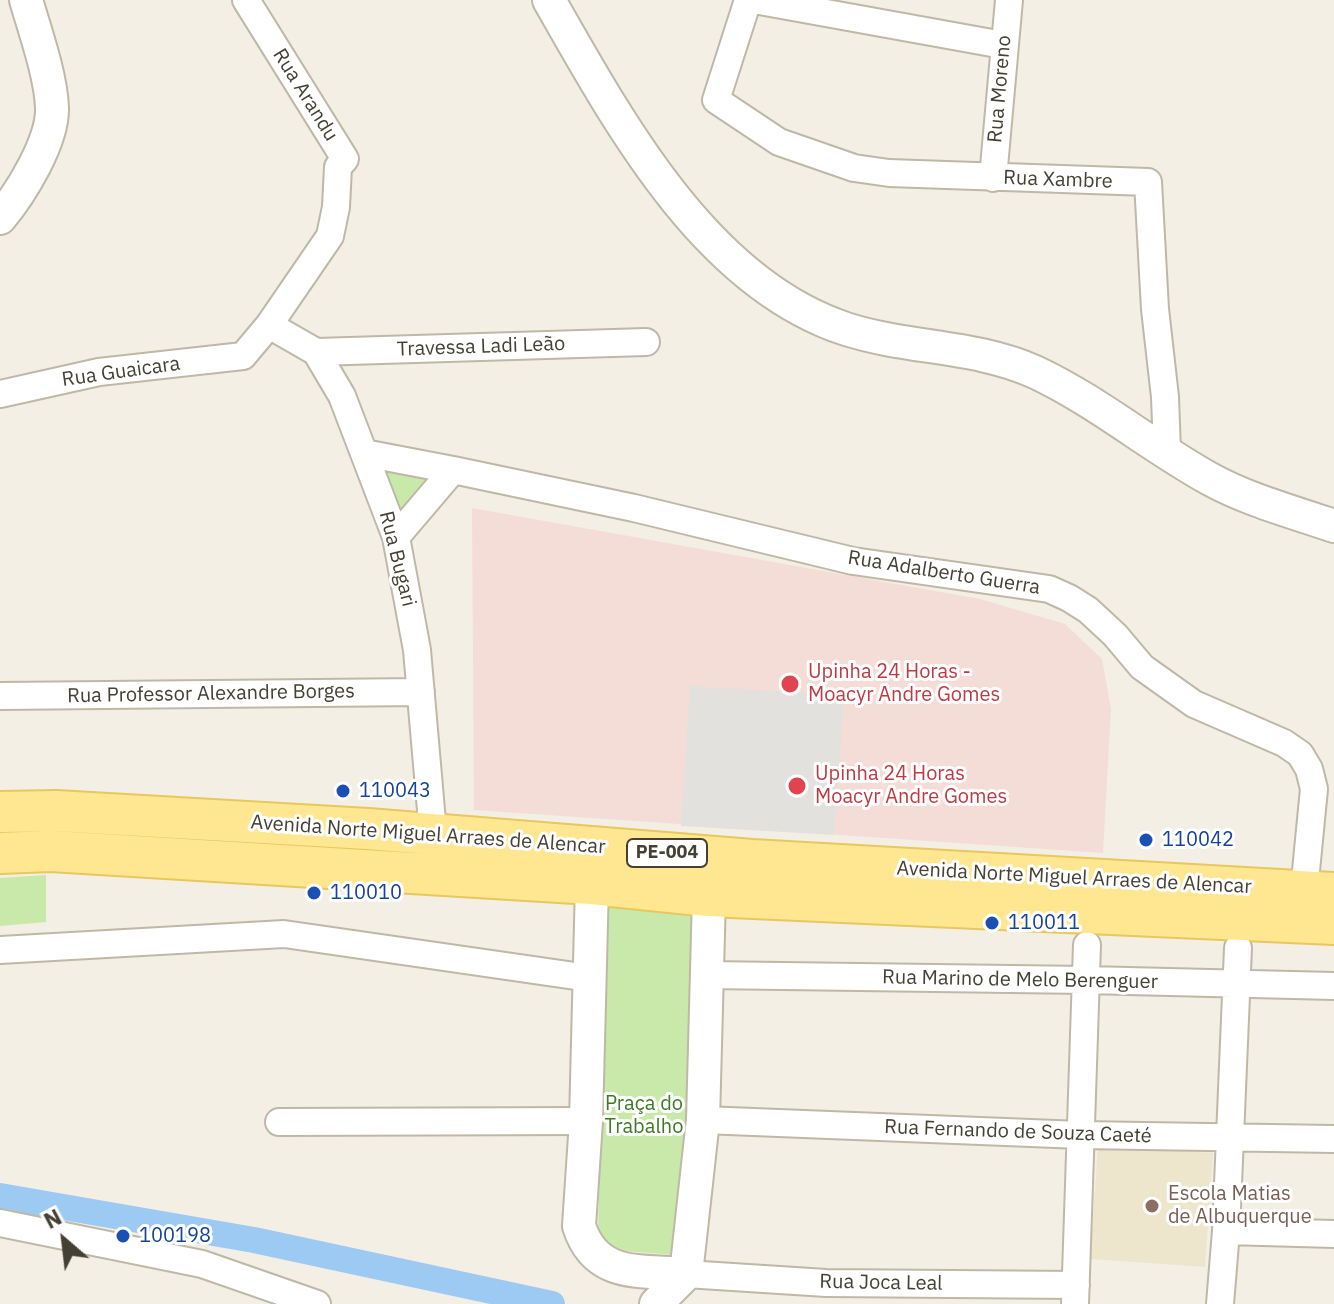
<!DOCTYPE html>
<meta charset="utf-8">
<style>
body{margin:0}
#map{position:relative;width:1334px;height:1304px;overflow:hidden;background:#f3efe4;font-family:"IBM Plex Sans",sans-serif}
canvas{display:block}
.north{position:absolute;left:24px;top:1200px;width:80px;height:80px;-webkit-text-stroke:6px #fff;paint-order:stroke;rotate:332deg;font-size:22px;font-weight:700;line-height:32px;text-align:center;color:#454034}
.north::after{content:'';display:block;margin:auto;width:28px;height:36px;background:#454034;clip-path:polygon(50% 0,100% 100%,50% 72%,0 100%)}
</style>
<div id="map">
<canvas width="1334" height="1304"></canvas>
<div class="north">N</div>
</div>
<script>
const ctx = document.querySelector('canvas').getContext('2d');
ctx.lineJoin = 'round';
function paint(path, color) {
  ctx.fillStyle = color;
  ctx.fill(path, 'evenodd');
}
function trace(path, color, width, dash) {
  ctx.strokeStyle = color;
  ctx.lineWidth = width;
  ctx.lineCap = dash ? 'butt' : 'round';
  ctx.setLineDash(dash || []);
  ctx.stroke(path);
}
function write(font, color, halo, rows, align = 'center') {
  ctx.font = font + ' "IBM Plex Sans",sans-serif';
  ctx.lineWidth = 6;
  ctx.setLineDash([]);
  ctx.textBaseline = 'middle';
  ctx.strokeStyle = halo;
  ctx.fillStyle = color;
  for (const [text, x, y, turn = 0] of rows) {
    ctx.save();
    ctx.translate(x, y);
    ctx.rotate((+turn || 0) * Math.PI / 180);
    ctx.textAlign = isNaN(turn) ? turn : align;
    if (halo) ctx.strokeText(text, 0, 0);
    ctx.fillText(text, 0, 0);
    ctx.restore();
  }
}
paint(new Path2D(`
 M1098,1146L1213,1153L1205,1267L1090,1259Z`), '#ede6cd');
paint(new Path2D(`
 M472,508L980,599L1065,624L1102,659L1111,709L1103,853L474,810Z`), '#f4ddd7');
paint(new Path2D(`
 M376,462L443,475L398,523Z
 M46,875V922L0,926V878Z
 M607,905L693,913L689,1114L675,1255L611,1250L602,1242L598,1231Z`), '#c9e9ab');
paint(new Path2D(`
 M690,686L844,695L834,835L681,826Z`), '#e3e1dd');
trace(new Path2D(`
 M0,1196L254,1240L552,1304`), '#9dcaf3', 26);
const minor = new Path2D(`
 M748,0L716,100L779,142L854,168L889,173L1148,182L1155,309L1165,397L1167,451
 M754,0L1003,45
 M993,178L1009,0
 M269,325L316,352L342,396L396,537L417,650L433,833
 M316,352L646,342
 M0,394L99,372L243,356L269,325L330,236L336,207L338,167L345,159L246,0
 M364,453L453,470
 M396,537L453,470L634,508L853,561L1049,589L1069,598L1088,610L1115,635L1142,667L1194,704L1284,743L1300,754L1309,769L1314,789L1304,891
 M0,696L421,692
 M0,950L284,934L589,978
 M706,975L1087,980L1334,986
 M703,1120L1081,1135L1334,1139
 M279,1122L586,1121
 M0,1223L202,1264L317,1304
 M1226,1231L1334,1234
 M686,1274L826,1283L1076,1285
 M1075,1304L1087,945
 M1220,1304L1226,1231L1238,948`);
const tertiary = new Path2D(`
 M549,0C618,121 705,283 846,329C908,349 976,345 1035,372C1097,401 1150,446 1210,479C1248,500 1293,512 1334,526
 M0,218C21,193 53,141 52,108C51,76 35,31 26,0
 M592,884L586,1121L579,1226C596,1279 641,1270 686,1274L703,1120L709,896
 M656,1304L686,1274`);
const primary = new Path2D(`
 M0,812L56,811L368,829L752,860L1334,893
 M0,853L51,851L592,884L709,896L1334,924`);
trace(minor, '#bfb8a6', 30);
trace(tertiary, '#bfb8a6', 36);
trace(primary, '#e8c75d', 44);
trace(minor, '#fff', 26);
trace(tertiary, '#fff', 32);
trace(primary, '#ffe791', 40);
for (const [x, y, r, color] of [
 [790,684,10,"#e0444e"],
 [797,786,10,"#e0444e"],
 [343,791,8,"#1a4fb4"],
 [1146,840,8,"#1a4fb4"],
 [314,893,8,"#1a4fb4"],
 [992,923,8,"#1a4fb4"],
 [1152,1206,8,"#8d6e63"],
 [123,1236,8,"#1a4fb4"]
]) {
  const dot = new Path2D();
  dot.arc(x, y, r, 0, 2 * Math.PI);
  ctx.fillStyle = color;
  ctx.fill(dot);
  trace(dot, '#fff', 3);
}
for (const [x, y, w] of [
 [667,853,80]
]) {
  const box = new Path2D();
  box.roundRect(x - w / 2, y - 14, w, 28, 6);
  ctx.fillStyle = '#fff';
  ctx.fill(box);
  trace(box, '#454034', 2);
}
write('bold 18px', '#454034', null, [
 ["PE-004",667,853]
]);
write('20px', '#454034', '#fff', [
 ["Rua Moreno",1000,89,-85],
 ["Rua Arandu",305,95,58],
 ["Rua Xambre",1058,180,2],
 ["Travessa Ladi Leão",481,347,-2],
 ["Rua Guaicara",121,372,-8],
 ["Rua Bugari",397,559,76],
 ["Rua Adalberto Guerra",944,573,9],
 ["Rua Professor Alexandre Borges",211,694,-1],
 ["Avenida Norte Miguel Arraes de Alencar",428,835,4],
 ["Avenida Norte Miguel Arraes de Alencar",1074,878,3],
 ["Rua Marino de Melo Berenguer",1020,980,1],
 ["Rua Fernando de Souza Caeté",1018,1132,2],
 ["Rua Joca Leal",881,1283,1]
]);
write('20px', '#be3a42', '#fff', [
 ["Upinha 24 Horas -",808,672],
 ["Moacyr Andre Gomes",808,695],
 ["Upinha 24 Horas",815,774],
 ["Moacyr Andre Gomes",815,797]
], 'left');
write('20px', '#164399', '#fff', [
 ["110043",359,791],
 ["110042",1162,840],
 ["110010",330,893],
 ["110011",1008,923],
 ["100198",139,1236]
], 'left');
write('20px', '#3f7925', '#fff', [
 ["Praça do",644,1104],
 ["Trabalho",644,1127]
]);
write('20px', '#785e54', '#fff', [
 ["Escola Matias",1168,1194],
 ["de Albuquerque",1168,1217]
], 'left');
</script>
